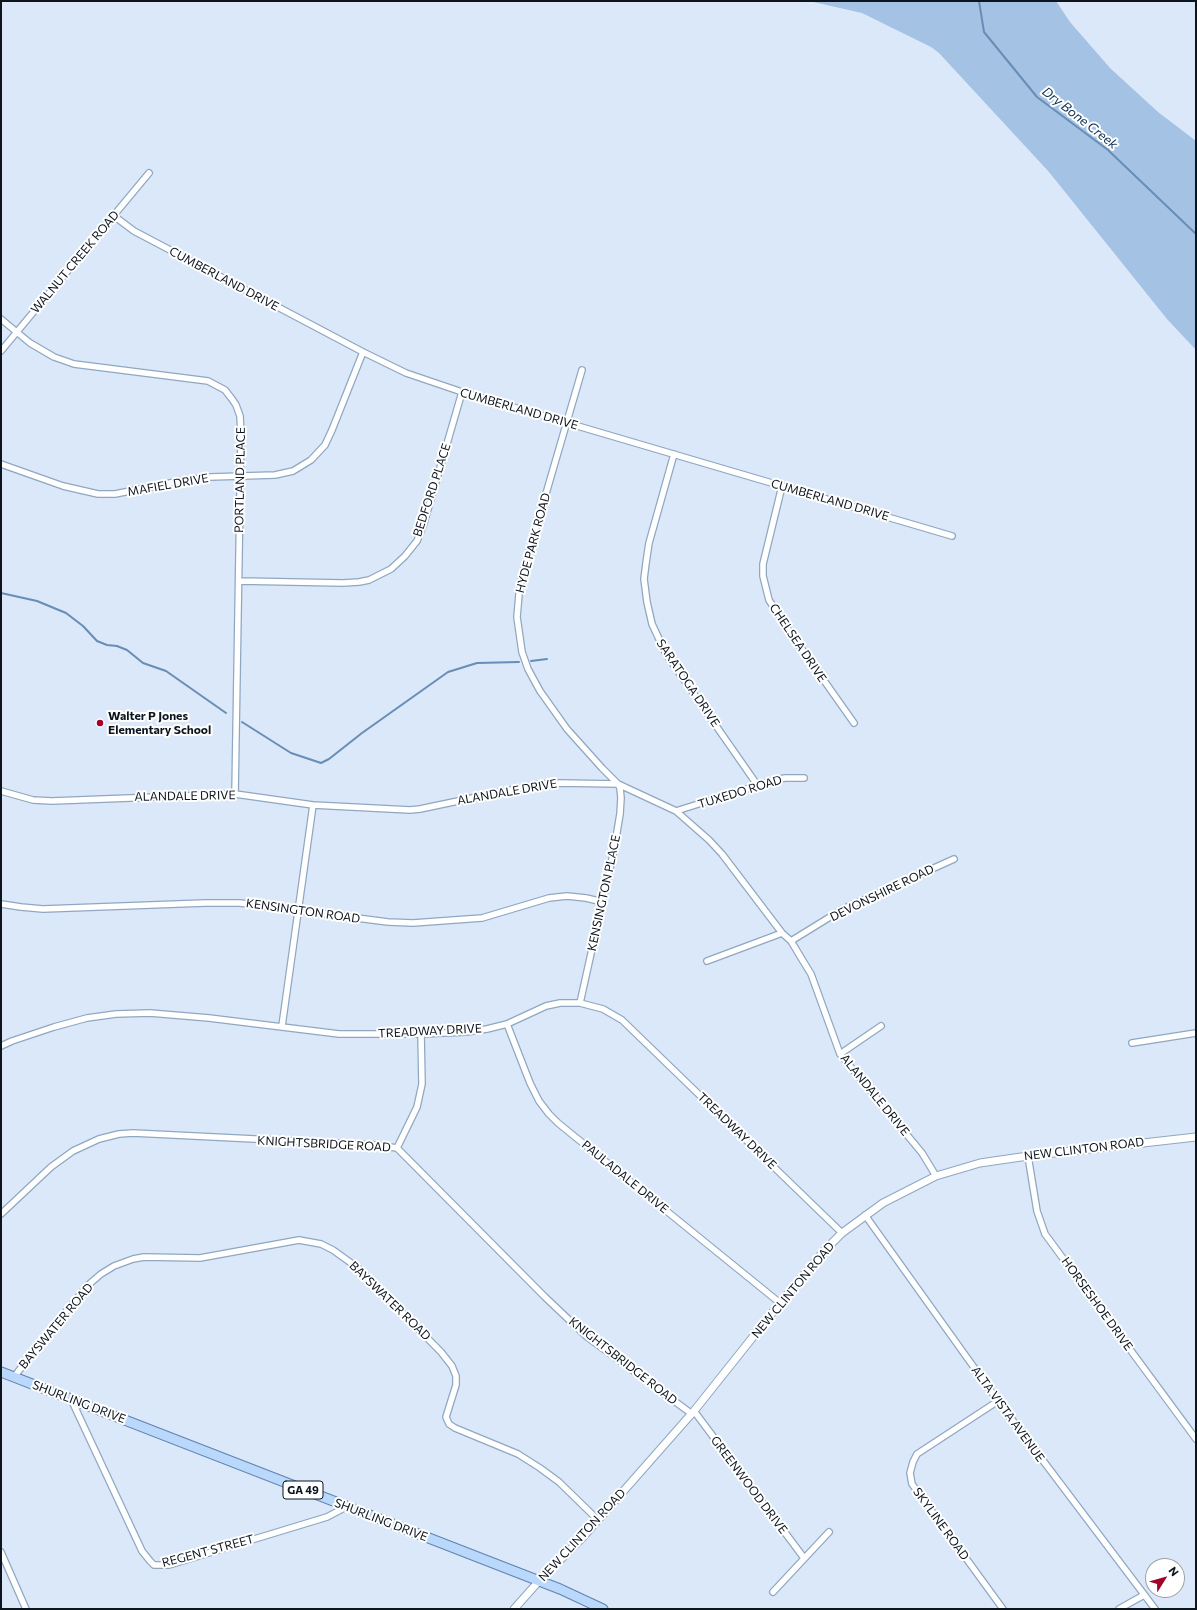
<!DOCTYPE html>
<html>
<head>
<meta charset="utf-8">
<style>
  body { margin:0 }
  #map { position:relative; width:1197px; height:1610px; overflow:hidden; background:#dae8f9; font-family:Commissioner,sans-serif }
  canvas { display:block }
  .frame { position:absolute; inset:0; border:2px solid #0c141e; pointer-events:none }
  .north { position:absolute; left:1145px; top:1558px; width:40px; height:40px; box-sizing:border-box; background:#fff; border:1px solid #9ea1a5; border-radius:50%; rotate:53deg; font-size:11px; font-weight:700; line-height:16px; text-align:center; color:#0c141e }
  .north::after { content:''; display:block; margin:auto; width:14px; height:18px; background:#a20227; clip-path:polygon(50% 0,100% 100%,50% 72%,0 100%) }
</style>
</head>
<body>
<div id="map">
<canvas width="1197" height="1610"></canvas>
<div class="frame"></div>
<div class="north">N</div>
</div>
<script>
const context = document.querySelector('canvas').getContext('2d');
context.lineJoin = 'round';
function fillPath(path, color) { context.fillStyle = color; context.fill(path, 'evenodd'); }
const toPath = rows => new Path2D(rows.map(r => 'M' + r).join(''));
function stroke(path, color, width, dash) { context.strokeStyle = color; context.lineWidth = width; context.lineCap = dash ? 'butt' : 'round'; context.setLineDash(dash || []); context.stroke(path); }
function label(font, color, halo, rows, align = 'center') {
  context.font = font + ' Commissioner,sans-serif'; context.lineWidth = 4; context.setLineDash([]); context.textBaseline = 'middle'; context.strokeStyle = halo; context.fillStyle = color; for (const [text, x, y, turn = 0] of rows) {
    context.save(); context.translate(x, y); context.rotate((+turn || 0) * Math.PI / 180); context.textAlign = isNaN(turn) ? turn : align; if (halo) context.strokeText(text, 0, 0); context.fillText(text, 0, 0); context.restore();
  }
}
fillPath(toPath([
  [809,1,1056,1,1070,22,1110,68,1158,112,1196,141,1196,350,1167,319,1049,172,939,53,931,47,862,13]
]), '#a4c2e3');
stroke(toPath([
  [979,1,984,32,1037,97,1108,150,1196,234],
  [1,593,37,601,66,613,83,626,97,641,107,645,117,646,127,650,143,663,166,671,226,713],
  [531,661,547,659],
  [242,722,291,753,321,763,329,759,362,733,448,672,477,663,519,662]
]), '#688db6', 2);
const minor = toPath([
  [114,216,134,231,363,352,406,373,462,392,952,536],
  [1,319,30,343,54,357,74,364,208,381,225,390,232,399,236,405,240,416,241,434,235,794],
  [1,351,149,173],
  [674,454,649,543,646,563,644,579,647,602,652,624,666,654,758,786],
  [1,464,63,486,98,494,115,494,185,480,210,477,275,475,293,471,311,460,325,445,332,430,363,352],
  [782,486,763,564,763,576,769,600,787,628,854,723],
  [239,581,343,583,359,582,369,580,391,569,405,556,417,541,424,523,462,392],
  [1,791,33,800,52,801,235,794,313,805,410,810,420,809,539,784,560,783,618,784,676,811,709,840,722,854,782,933,791,941,803,961,811,974,840,1054,922,1153,936,1176],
  [676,811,775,780,785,778,804,778],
  [1,904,21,907,43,909,205,903,240,903,388,922,413,923,482,918,549,898,567,896,586,898,603,902],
  [791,941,843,909,954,859],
  [707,961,782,933],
  [580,1003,614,850,620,814,621,798,620,788,618,784,602,768,567,729,540,691,528,669,522,652,517,617,519,594,522,576,582,370],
  [507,1024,530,1083,539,1101,549,1114,558,1123,780,1303],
  [282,1026,313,805],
  [1132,1043,1196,1033],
  [1,1046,12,1041,54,1027,87,1018,116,1014,150,1013,209,1018,339,1034,421,1034,466,1032,487,1029,507,1024,546,1006,560,1003,580,1003,603,1009,622,1020,842,1233],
  [840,1054,881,1026],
  [397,1148,417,1107,422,1084,421,1034],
  [1028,1156,1037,1211,1045,1234,1196,1439],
  [1,1214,51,1167,73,1151,99,1139,119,1134,133,1133,376,1145,397,1148,545,1297,586,1336,692,1414],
  [865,1215,998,1401,1155,1609],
  [14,1377,37,1347,87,1286,101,1274,114,1266,133,1259,144,1257,200,1258,299,1240,321,1244,333,1250,358,1268,441,1352,452,1366,456,1376,456,1385,446,1417,449,1424,455,1428,518,1454,540,1468,559,1482,598,1520],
  [71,1399,142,1551,150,1561,154,1565,169,1565,327,1517,346,1507],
  [998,1401,917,1454,913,1462,910,1473,912,1484,1003,1609],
  [694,1411,804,1558],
  [1,1552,26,1609],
  [773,1592,829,1532],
  [1119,1609,1144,1595]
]);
const tertiary = toPath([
  [514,1609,539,1581,583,1537,694,1411,780,1303,825,1250,842,1233,883,1203,936,1176,980,1163,1028,1156,1196,1137]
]);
const primary = toPath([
  [1,1372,560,1589,603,1609]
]);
stroke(minor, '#90a7c1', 8);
stroke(tertiary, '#90a7c1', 9);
stroke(primary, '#5f82ac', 11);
stroke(minor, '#fff', 5.5);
stroke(tertiary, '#fff', 7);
stroke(primary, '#b9d8fb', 9);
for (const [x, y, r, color] of [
  [100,723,4,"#a20227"]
]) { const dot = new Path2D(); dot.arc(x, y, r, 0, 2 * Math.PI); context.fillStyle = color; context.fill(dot); stroke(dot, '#fff', 1.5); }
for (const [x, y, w] of [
  [303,1490,40]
]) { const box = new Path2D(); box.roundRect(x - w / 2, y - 9, w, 18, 3); context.fillStyle = '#fff'; context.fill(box); stroke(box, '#0c141e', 1); }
label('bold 11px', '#0c141e', null, [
  ["GA 49",303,1490]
]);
label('12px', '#0c141e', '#fff', [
  ["WALNUT CREEK ROAD",75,262,-50],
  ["CUMBERLAND DRIVE",224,279,28],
  ["CUMBERLAND DRIVE",519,409,16],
  ["PORTLAND PLACE",240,480,-89],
  ["MAFIEL DRIVE",168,485,-10],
  ["BEDFORD PLACE",432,490,-72],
  ["CUMBERLAND DRIVE",830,500,16],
  ["HYDE PARK ROAD",533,543,-75],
  ["CHELSEA DRIVE",798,643,56],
  ["SARATOGA DRIVE",688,683,56],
  ["ALANDALE DRIVE",507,792,-10],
  ["TUXEDO ROAD",740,792,-17],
  ["ALANDALE DRIVE",185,796,-1],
  ["KENSINGTON PLACE",604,893,-78],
  ["DEVONSHIRE ROAD",882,893,-26],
  ["KENSINGTON ROAD",303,911,8],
  ["TREADWAY DRIVE",430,1031,-3],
  ["ALANDALE DRIVE",875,1095,51],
  ["TREADWAY DRIVE",737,1131,44],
  ["KNIGHTSBRIDGE ROAD",324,1144,3],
  ["NEW CLINTON ROAD",1084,1149,-7],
  ["PAULADALE DRIVE",625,1177,39],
  ["NEW CLINTON ROAD",793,1290,-50],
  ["BAYSWATER ROAD",390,1301,44],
  ["HORSESHOE DRIVE",1097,1304,54],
  ["BAYSWATER ROAD",56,1326,-50],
  ["KNIGHTSBRIDGE ROAD",623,1361,38],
  ["SHURLING DRIVE",79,1402,21],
  ["ALTA VISTA AVENUE",1008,1414,54],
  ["GREENWOOD DRIVE",749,1485,53],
  ["SHURLING DRIVE",381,1520,21],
  ["SKYLINE ROAD",941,1524,54],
  ["NEW CLINTON ROAD",582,1535,-47],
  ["REGENT STREET",208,1551,-15]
]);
label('bold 12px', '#0c141e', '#fff', [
  ["Walter P Jones",108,716],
  ["Elementary School",108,730]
], 'left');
label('italic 13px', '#0e3053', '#fff', [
  ["Dry Bone Creek",1080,118,38]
]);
</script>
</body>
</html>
